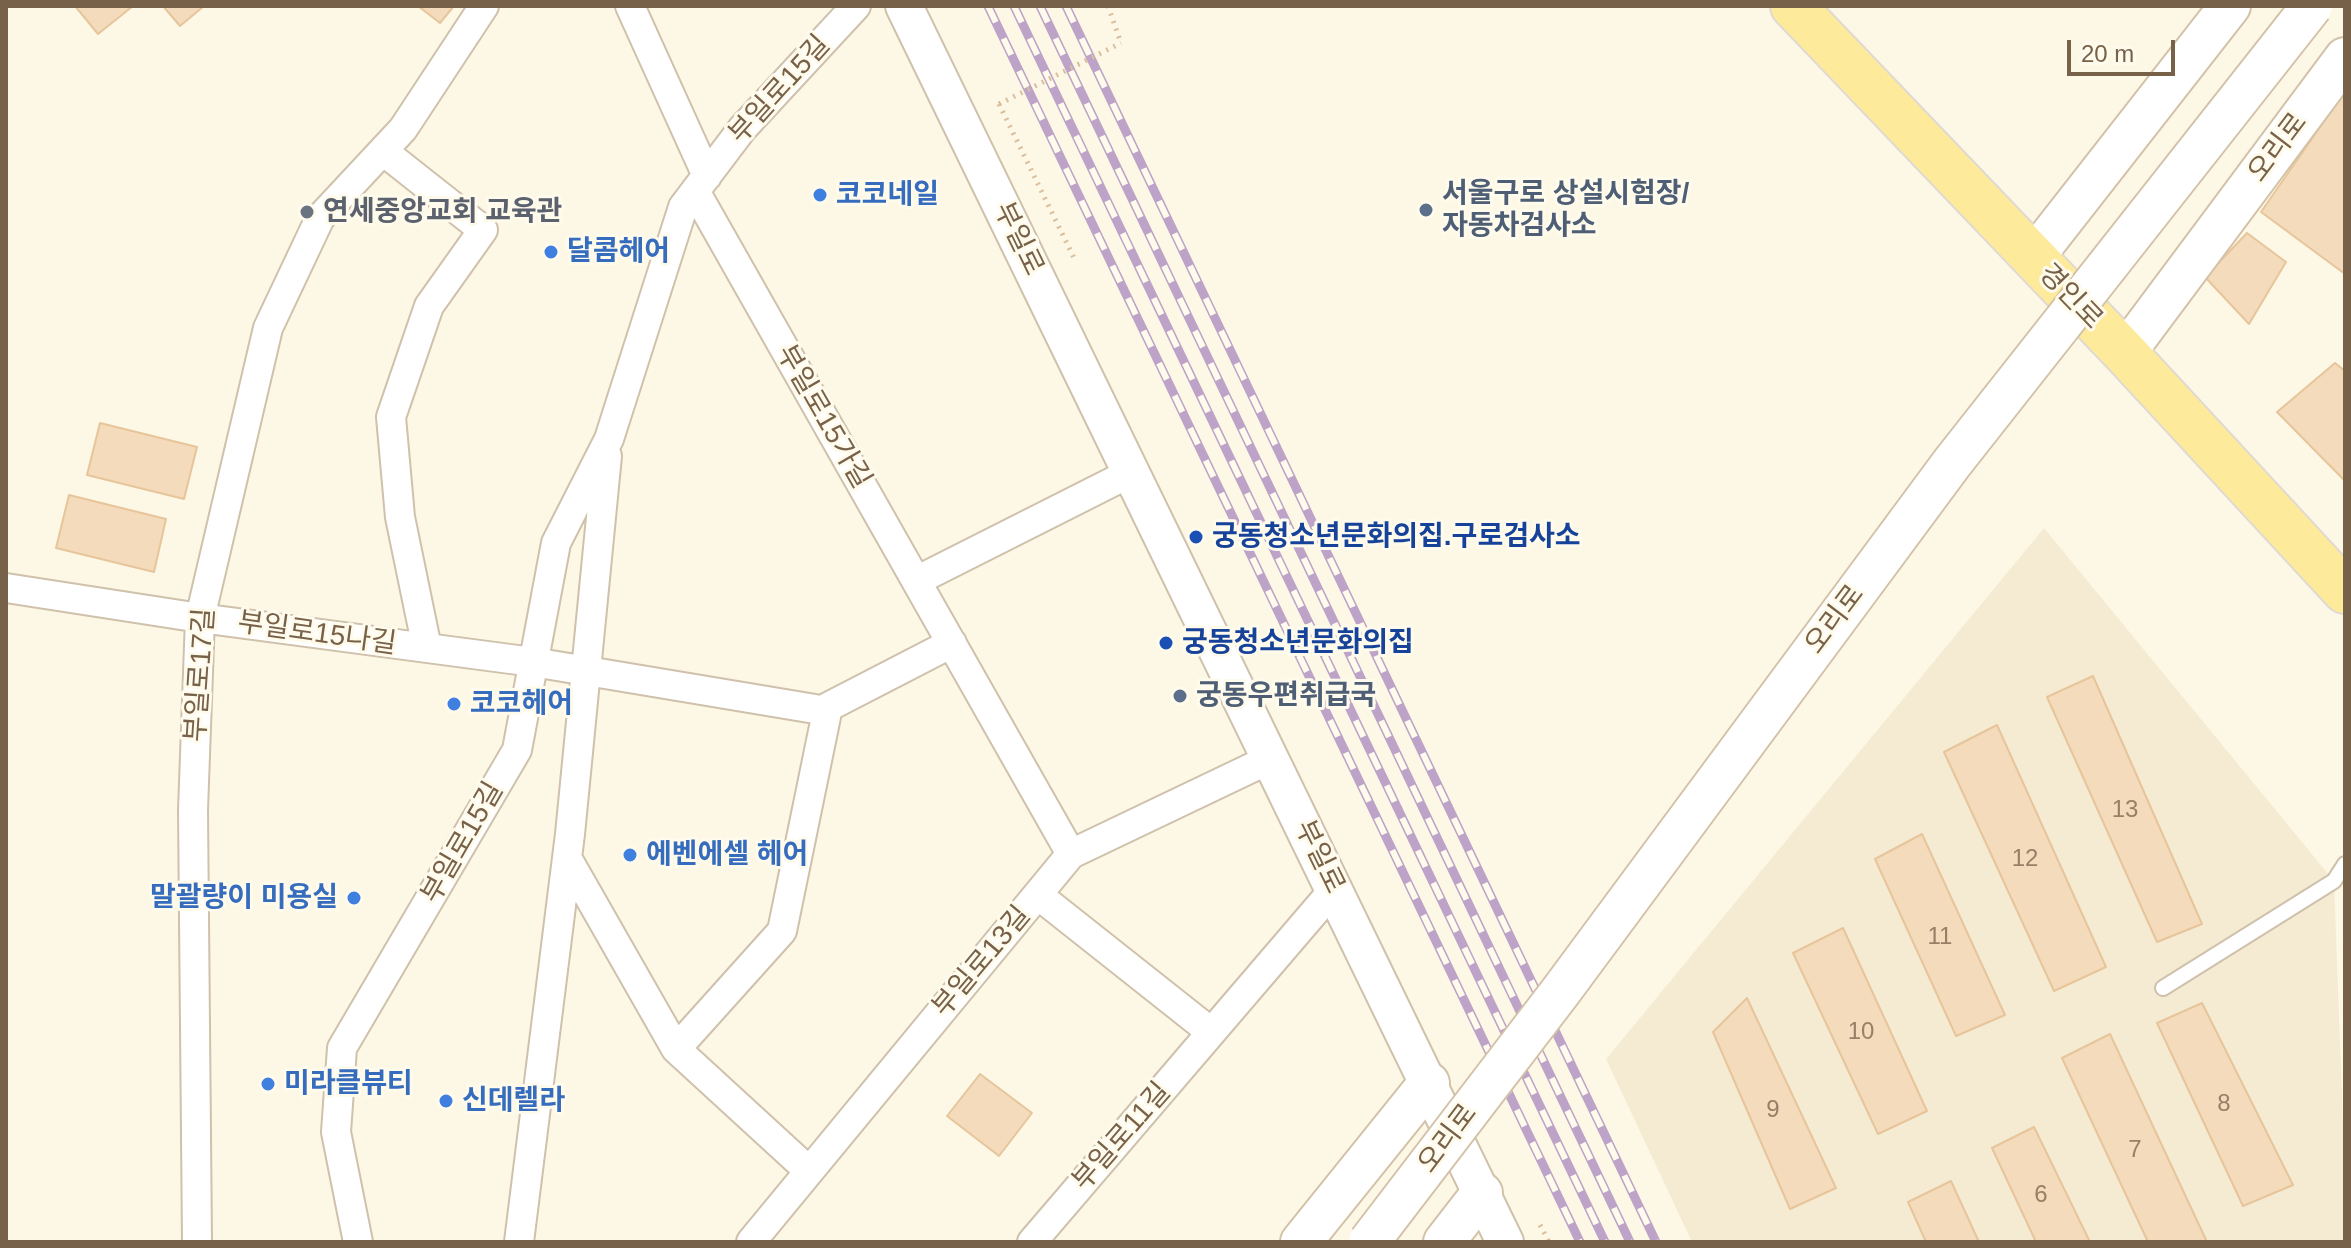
<!DOCTYPE html>
<html>
<head>
<meta charset="utf-8">
<style>
  body { margin:0 }
  #map { position:relative; width:2351px; height:1248px; overflow:hidden; background:#fdf8e5; font-family:Arial,sans-serif }
  canvas { display:block }
  .frame { position:absolute; inset:0; border:8px solid #786149; pointer-events:none }
  .scale { position:absolute; left:2067px; top:40px; width:108px; height:36px; box-sizing:border-box; border:4px solid #786149; border-top:0; padding-left:10px; font-size:24px; line-height:28px; white-space:nowrap; color:#786149; -webkit-text-stroke:6px #fffbec; paint-order:stroke }
</style>
</head>
<body>
<div id="map">
<canvas width="2351" height="1248"></canvas>
<div class="frame"></div>
<div class="scale">20 m</div>
</div>
<script>
const context = document.querySelector('canvas').getContext('2d');
context.lineJoin = 'round';
function fillPath(path, color) { context.fillStyle = color; context.fill(path, 'evenodd'); }
const toPath = rows => new Path2D(rows.map(r => 'M' + r).join(''));
function stroke(path, color, width, dash) { context.strokeStyle = color; context.lineWidth = width; context.lineCap = dash ? 'butt' : 'round'; context.setLineDash(dash || []); context.stroke(path); }
function label(font, color, halo, rows, align = 'center') {
  context.font = font + ' Arial,"Noto Sans KR",sans-serif'; context.lineWidth = 6; context.setLineDash([]); context.textBaseline = 'middle'; context.strokeStyle = halo; context.fillStyle = color; for (const [text, x, y, turn = 0] of rows) {
    context.save(); context.translate(x, y); context.rotate((+turn || 0) * Math.PI / 180); context.textAlign = isNaN(turn) ? turn : align; if (halo) context.strokeText(text, 0, 0); context.fillText(text, 0, 0); context.restore();
  }
}
fillPath(toPath([
  [2044,528,2334,881,2345,1178,2345,1242,1692,1242,1606,1059]
]), '#f5ebd3');
const building = toPath([
  [75,6,133,6,98,34,75,6],
  [163,6,204,6,180,26,163,6],
  [418,6,454,6,440,23,418,6],
  [2345,91,2345,274,2261,212,2345,91],
  [2247,233,2286,262,2249,324,2205,277,2247,233],
  [2335,363,2345,371,2345,481,2277,412,2335,363],
  [100,423,197,447,184,499,87,475,100,423],
  [69,495,166,519,154,572,56,548,69,495],
  [2093,676,2202,924,2157,942,2047,697,2093,676],
  [1997,725,2106,967,2054,991,1944,752,1997,725],
  [1922,834,2005,1015,1956,1036,1875,859,1922,834],
  [1843,928,1927,1111,1878,1134,1793,953,1843,928],
  [1747,998,1836,1188,1790,1209,1713,1032,1747,998],
  [2202,1003,2293,1185,2243,1206,2157,1023,2202,1003],
  [2110,1034,2207,1242,2148,1242,2062,1058,2110,1034],
  [980,1074,1032,1113,999,1156,947,1116,980,1074],
  [2034,1127,2090,1242,2036,1242,1992,1148,2034,1127],
  [1951,1181,1979,1242,1926,1242,1908,1202,1951,1181]
]);
fillPath(building, '#f4dbbc');
stroke(building, '#e7c59b', 2);
const service = toPath([
  [2163,988,2334,881,2345,864]
]);
const minor = toPath([
  [630,6,707,176],
  [383,151,483,230,429,306,391,417,400,517,427,648],
  [695,191,1071,854],
  [916,581,1132,472],
  [6,588,200,618,533,662,827,711],
  [567,858,676,1049,809,1171],
  [1038,895,1211,1032],
  [676,1049,782,931,828,707,952,643],
  [197,1242,193,810,200,618,268,328,320,218,403,129,484,6],
  [358,1242,336,1132,342,1048,517,750,556,543,609,439,683,207,742,129,856,6],
  [519,1242,570,834,607,456],
  [751,1242,1071,854,1272,758],
  [1032,1242,1335,888]
]);
const tertiary = toPath([
  [904,6,1505,1242]
]);
const secondary = toPath([
  [2033,258,2230,6],
  [2125,353,2345,58],
  [1301,1242,1429,1083],
  [1444,1242,1482,1193]
]);
const primary = toPath([
  [1793,6,2125,353,2345,591]
]);
stroke(service, '#cfc1ab', 18);
stroke(minor, '#cfc1ab', 32);
stroke(tertiary, '#cfc1ab', 40);
stroke(secondary, '#d3c2a8', 44);
stroke(primary, '#dfd9d3', 48);
stroke(toPath([
  [1108,6,1121,43],
  [999,104,1075,260],
  [1540,1225,1549,1242]
]), '#d9bf9e', 5, [2, 6]);
stroke(service, '#fff', 14);
stroke(minor, '#fff', 28);
stroke(tertiary, '#fff', 36);
stroke(secondary, '#fff', 40);
stroke(primary, '#feea9b', 44);
const rail = toPath([
  [988,6,1580,1242],
  [1014,6,1605,1242],
  [1040,6,1630,1242],
  [1066,6,1656,1242]
]);
stroke(rail, '#bda3c8', 9);
stroke(rail, '#fffbec', 6, [18]);
const secondaryBridge = toPath([
  [1369,1242,1561,991,1952,463,2312,6]
]);
stroke(secondaryBridge, '#d3c2a8', 44, []);
stroke(toPath([
  [999,104,1121,43]
]), '#d9bf9e', 5, [2, 6]);
stroke(secondaryBridge, '#fff', 40);
for (const [x, y, r, color] of [
  [820,195,8,"#3f7fe0"],
  [1426,210,8,"#5c6f8a"],
  [307,212,8,"#6b7280"],
  [551,252,8,"#3f7fe0"],
  [1196,537,8,"#1a4fb4"],
  [1166,643,8,"#1a4fb4"],
  [1180,696,8,"#5c6f8a"],
  [454,704,8,"#3f7fe0"],
  [630,855,8,"#3f7fe0"],
  [354,898,8,"#3f7fe0"],
  [268,1084,8,"#3f7fe0"],
  [446,1101,8,"#3f7fe0"]
]) { const dot = new Path2D(); dot.arc(x, y, r, 0, 2 * Math.PI); context.fillStyle = color; context.fill(dot); stroke(dot, '#fffbec', 3); }
label('24px', '#978066', null, [
  ["13",2125,810],
  ["12",2025,859],
  ["11",1940,937],
  ["10",1861,1032],
  ["8",2224,1104],
  ["9",1773,1110],
  ["7",2135,1150],
  ["6",2041,1195]
]);
label('28px', '#786149', '#fffbec', [
  ["부일로15길",780,90,-48],
  ["오리로",2278,148,-53],
  ["부일로",1018,239,64],
  ["경인로",2070,297,46],
  ["부일로15가길",823,417,60],
  ["오리로",1835,620,-53],
  ["부일로15나길",317,634,8],
  ["부일로17길",201,675,-86],
  ["부일로15길",463,843,-60],
  ["부일로",1319,857,64],
  ["부일로13길",982,962,-50],
  ["부일로11길",1122,1137,-49],
  ["오리로",1448,1139,-53]
]);
label('bold 28px', '#4e5e75', '#fffbec', [
  ["서울구로 상설시험장/",1442,194],
  ["자동차검사소",1442,226],
  ["궁동우편취급국",1196,696]
], 'left');
label('bold 28px', '#366cbe', '#fffbec', [
  ["코코네일",836,195],
  ["달콤헤어",567,252],
  ["코코헤어",470,704],
  ["에벤에셀 헤어",646,855],
  ["말괄량이 미용실",338,898,"right"],
  ["미라클뷰티",284,1084],
  ["신데렐라",462,1101]
], 'left');
label('bold 28px', '#5b616d', '#fffbec', [
  ["연세중앙교회 교육관",323,212]
], 'left');
label('bold 28px', '#164399', '#fffbec', [
  ["궁동청소년문화의집.구로검사소",1212,537],
  ["궁동청소년문화의집",1182,643]
], 'left');
</script>
</body>
</html>
